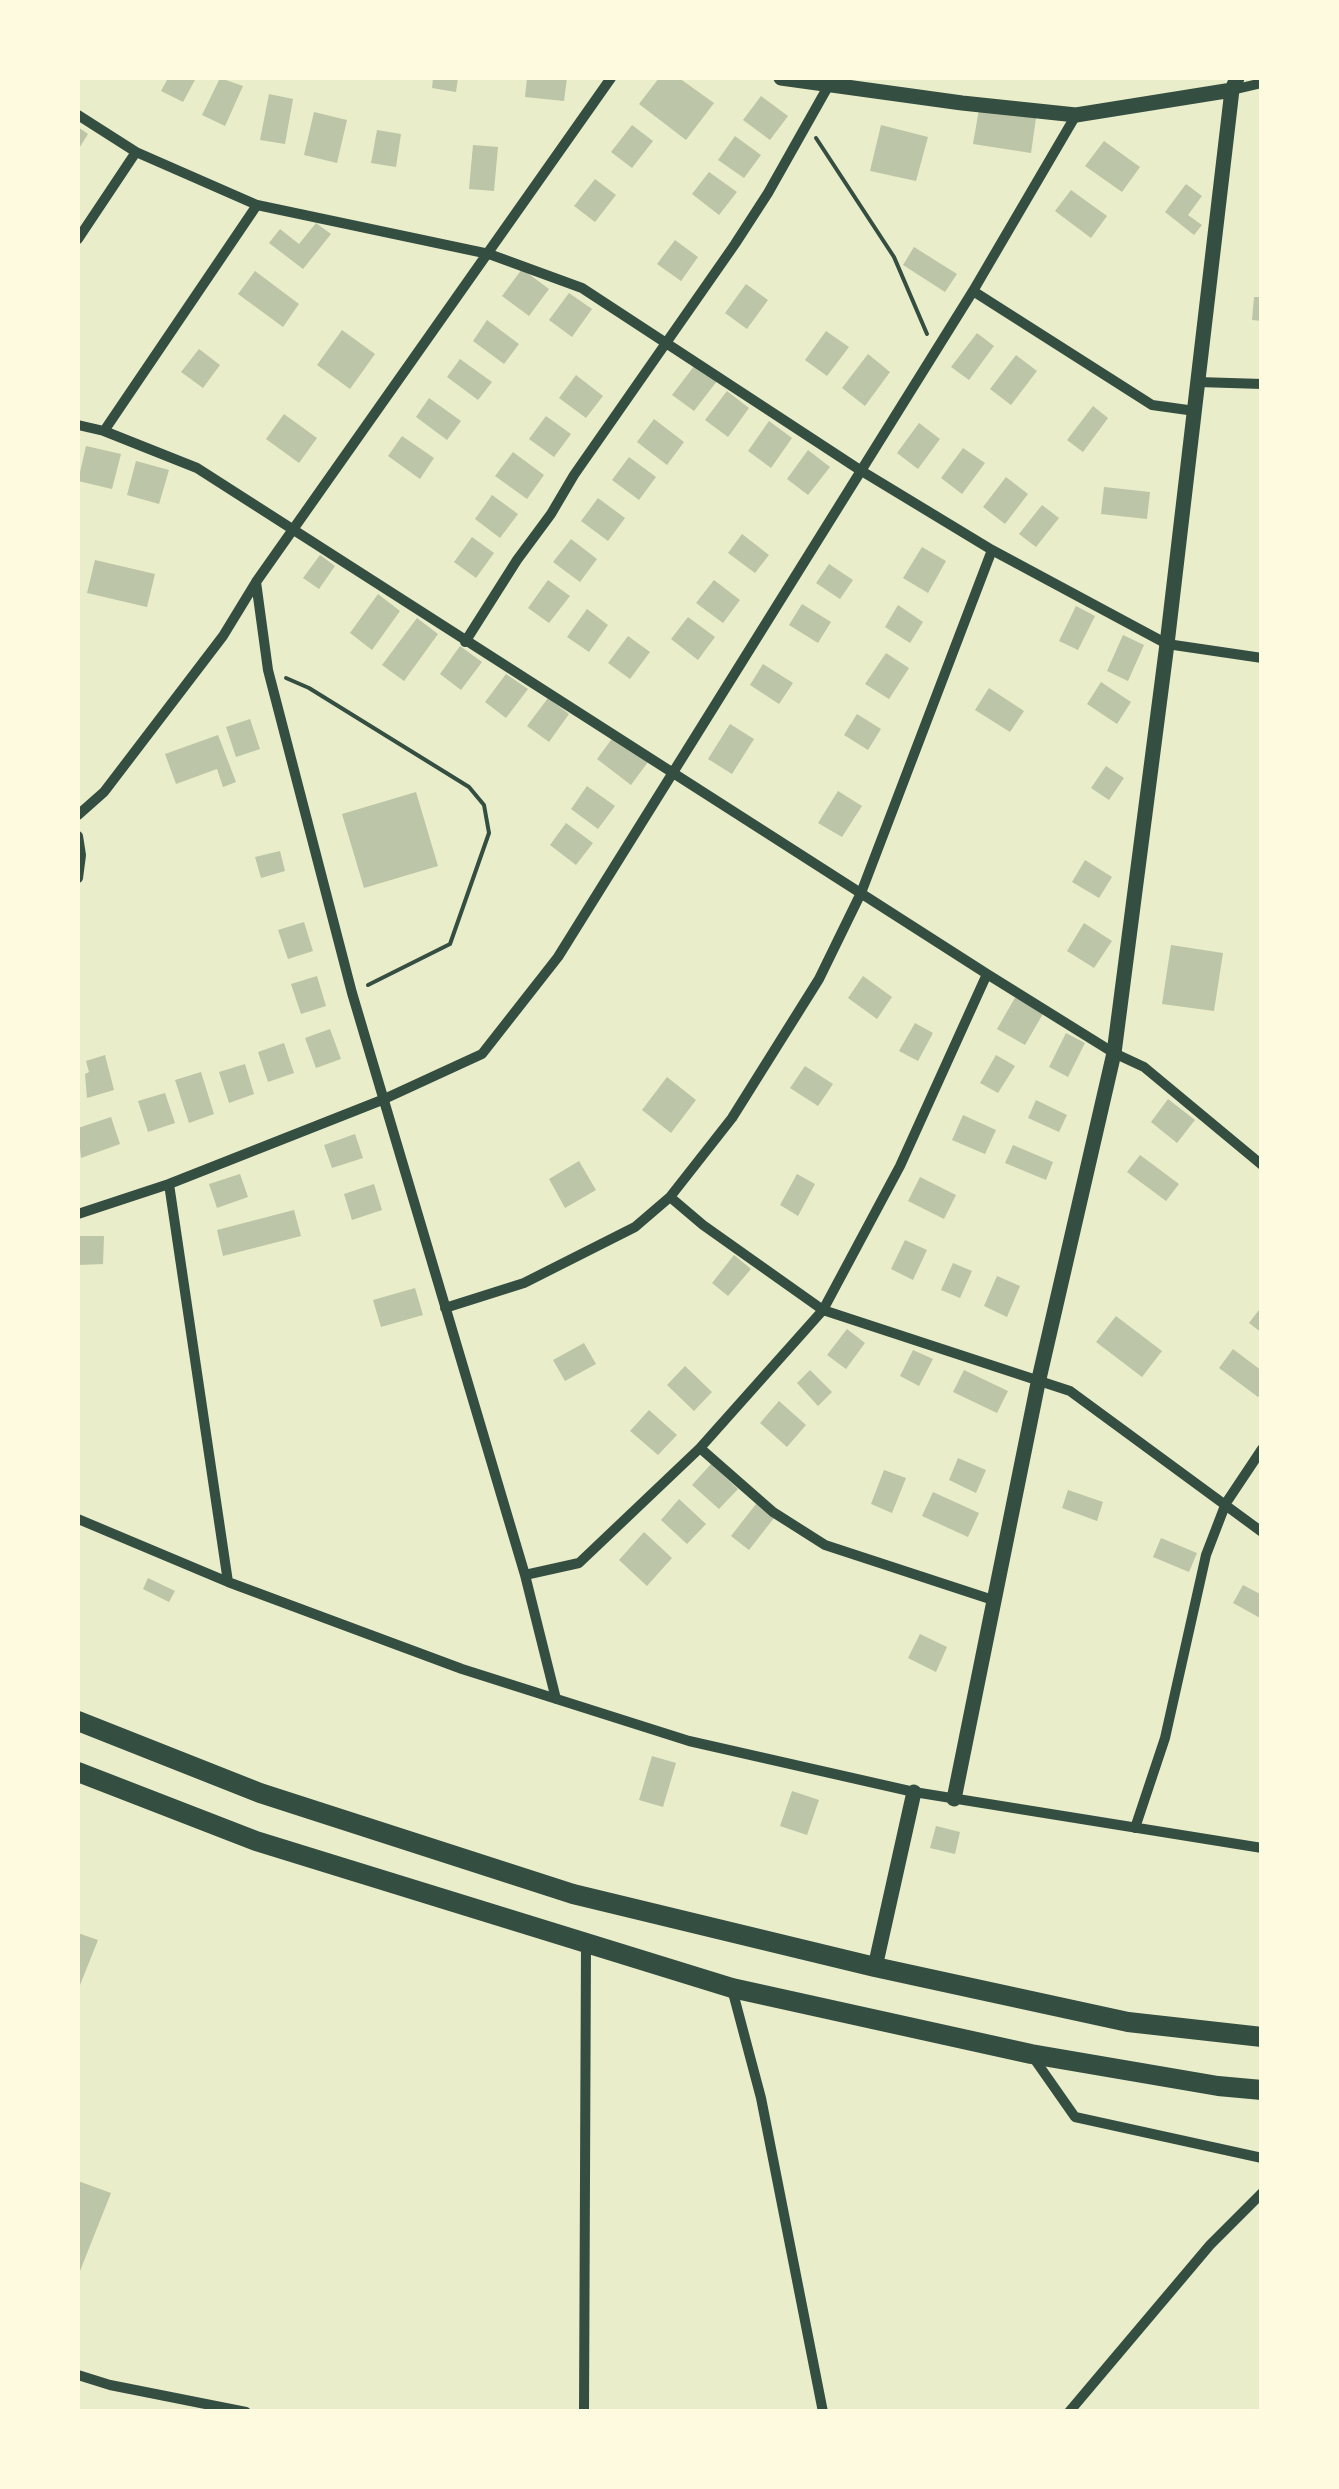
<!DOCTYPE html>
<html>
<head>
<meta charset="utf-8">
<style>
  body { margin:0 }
  #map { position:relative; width:1339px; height:2489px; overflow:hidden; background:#e9edc9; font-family:Barlow,sans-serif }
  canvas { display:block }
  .frame { position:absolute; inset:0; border:80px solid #fefae0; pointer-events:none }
</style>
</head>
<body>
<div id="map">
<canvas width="1339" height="2489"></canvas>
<div class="frame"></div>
</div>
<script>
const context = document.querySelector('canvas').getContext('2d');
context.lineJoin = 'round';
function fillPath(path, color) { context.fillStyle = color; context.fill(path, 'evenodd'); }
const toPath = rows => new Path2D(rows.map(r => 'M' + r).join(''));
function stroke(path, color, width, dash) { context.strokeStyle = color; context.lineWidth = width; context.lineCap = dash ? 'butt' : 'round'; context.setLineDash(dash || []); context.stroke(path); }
fillPath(toPath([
  [168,78,196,78,183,102,161,91],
  [220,78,243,86,225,126,202,115],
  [433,78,458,78,456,92,432,88],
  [527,78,567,78,564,101,525,97],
  [659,78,679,78,714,103,686,140,639,104],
  [269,94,293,99,285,144,260,140],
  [761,96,788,116,770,140,743,120],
  [979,109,1036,118,1031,153,973,144],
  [314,112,347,120,337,163,304,155],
  [632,125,653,141,632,168,611,152],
  [881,125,928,137,916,181,870,171],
  [78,127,88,134,78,150],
  [377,130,401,134,396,167,371,163],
  [735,136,761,155,744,178,718,160],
  [1104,141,1140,167,1122,192,1085,166],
  [473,145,498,147,494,191,469,189],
  [709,172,737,192,719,215,692,194],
  [595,179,616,195,595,222,574,206],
  [1186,184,1202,196,1188,215,1202,225,1194,235,1165,212],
  [1071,190,1107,216,1091,238,1055,211],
  [316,223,331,234,303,269,269,243,280,229,299,244],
  [675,240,698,257,681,281,657,264],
  [914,247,957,274,945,292,903,265],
  [522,269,549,289,529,316,502,296],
  [255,271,299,304,283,327,238,294],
  [746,284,768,300,747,329,725,313],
  [569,293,592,309,572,337,549,320],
  [1254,297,1262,297,1262,321,1252,320],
  [487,320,519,344,504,364,473,341],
  [342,330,375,354,350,389,317,365],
  [826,331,849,347,827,376,805,360],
  [977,333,994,346,969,380,951,367],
  [199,349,220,365,203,388,181,372],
  [868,354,890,372,865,406,842,388],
  [1016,355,1037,371,1011,405,990,389],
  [460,359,492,382,478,400,447,377],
  [695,365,717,381,694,411,672,395],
  [576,375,603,396,586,418,559,398],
  [727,391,749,408,728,437,705,420],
  [429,398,461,421,447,440,416,417],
  [1093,406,1108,418,1083,452,1067,440],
  [284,414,317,438,299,463,266,439],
  [546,416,571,434,554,457,529,439],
  [654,419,684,442,667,465,637,442],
  [769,421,792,438,771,468,748,451],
  [919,423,940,439,918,469,897,453],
  [402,436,434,458,420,479,388,456],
  [86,446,121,454,112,489,78,481],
  [963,448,985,463,962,494,941,478],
  [808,450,830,467,808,495,787,479],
  [513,452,544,475,527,499,495,476],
  [629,457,656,477,639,500,612,480],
  [136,461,169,470,159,504,127,495],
  [1006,477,1028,494,1005,524,983,507],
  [1104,487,1150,492,1147,519,1101,514],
  [492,495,518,514,500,538,475,519],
  [598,498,625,518,608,541,581,521],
  [1042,505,1059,518,1036,547,1019,534],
  [742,534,769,555,755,573,728,553],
  [472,537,494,553,476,578,454,562],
  [571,539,597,559,580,582,553,562],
  [922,547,946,561,928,593,903,578],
  [320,555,335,566,319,589,303,578],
  [95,560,155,574,147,607,87,593],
  [829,564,853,580,840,599,816,583],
  [548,580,570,596,549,623,528,608],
  [714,580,740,600,723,623,696,603],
  [378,594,400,611,372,650,350,633],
  [802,604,831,622,818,643,789,625],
  [898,605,923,622,910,643,885,627],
  [1076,606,1095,616,1078,650,1059,641],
  [587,609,608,625,589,652,567,637],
  [688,617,715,637,698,660,671,639],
  [417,618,438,634,404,681,382,665],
  [1123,635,1144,645,1128,681,1107,671],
  [628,636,650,652,630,679,608,663],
  [460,646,482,662,461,690,440,674],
  [886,653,909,668,889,699,865,684],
  [763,664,793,683,779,704,750,685],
  [506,674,528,689,506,718,485,702],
  [1101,682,1131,702,1117,724,1087,704],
  [989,688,1024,711,1010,732,975,710],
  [548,698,569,714,549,742,527,726],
  [857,714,881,729,868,750,844,735],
  [250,719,260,749,236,757,226,727],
  [730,724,754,739,732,774,708,759],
  [218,735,236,782,223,787,217,769,176,784,165,754],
  [614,736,648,762,631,785,597,759],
  [1106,766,1124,778,1109,800,1091,788],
  [587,786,615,806,598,829,571,809],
  [838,791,862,806,842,837,818,823],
  [416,792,438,866,364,888,342,814],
  [566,823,593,843,576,865,550,845],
  [280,851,285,871,261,878,255,857],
  [1085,860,1112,877,1099,898,1072,882],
  [304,922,313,951,288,959,278,930],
  [1084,923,1112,941,1094,968,1067,951],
  [1171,945,1223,953,1214,1011,1162,1004],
  [317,976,326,1006,301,1014,291,984],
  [863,976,892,997,877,1019,848,998],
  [1016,996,1044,1012,1025,1045,997,1029],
  [915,1023,933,1033,918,1061,899,1051],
  [330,1029,341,1059,316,1068,305,1038],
  [1066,1033,1085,1043,1068,1077,1049,1067],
  [284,1043,294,1073,268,1082,258,1052],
  [105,1055,114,1090,87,1098,85,1074,89,1072,86,1061],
  [996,1055,1015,1066,998,1093,980,1083],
  [245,1064,254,1094,229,1103,219,1072],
  [805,1066,833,1084,818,1106,790,1088],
  [201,1072,214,1114,189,1123,175,1080],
  [667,1077,696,1100,671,1133,642,1110],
  [165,1093,175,1123,148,1132,138,1101],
  [1168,1099,1195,1120,1177,1143,1151,1122],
  [1036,1100,1067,1115,1059,1132,1028,1118],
  [963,1115,996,1130,985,1154,952,1140],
  [111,1117,120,1144,81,1158,78,1128],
  [355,1134,363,1158,332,1168,324,1145],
  [1013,1145,1053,1162,1046,1180,1005,1163],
  [1140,1155,1179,1184,1166,1201,1127,1172],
  [579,1161,596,1190,565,1208,549,1179],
  [240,1174,248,1197,217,1208,209,1184],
  [797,1174,815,1184,798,1216,780,1205],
  [920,1177,956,1195,944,1219,908,1201],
  [374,1184,382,1210,352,1220,344,1194],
  [294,1210,301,1236,223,1256,217,1230],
  [78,1236,104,1236,103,1264,78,1265],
  [905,1240,927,1250,913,1280,891,1269],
  [734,1255,751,1269,728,1296,712,1283],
  [953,1263,972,1271,960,1298,941,1290],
  [997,1276,1020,1286,1007,1317,984,1306],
  [415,1288,423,1315,381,1327,373,1300],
  [1262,1306,1262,1333,1249,1323],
  [1116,1316,1162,1351,1142,1377,1096,1342],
  [847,1329,865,1343,846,1369,827,1355],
  [584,1343,596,1364,565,1381,553,1360],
  [1233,1349,1262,1371,1262,1392,1258,1397,1219,1368],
  [913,1350,933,1359,919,1386,900,1376],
  [685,1366,712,1392,694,1411,667,1385],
  [810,1370,832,1392,818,1406,797,1383],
  [964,1370,1008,1391,997,1413,953,1392],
  [779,1401,806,1425,787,1447,760,1423],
  [649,1410,677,1435,658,1455,630,1431],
  [958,1458,986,1470,976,1493,949,1480],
  [711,1464,738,1489,719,1509,692,1485],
  [884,1470,906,1478,892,1513,871,1504],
  [1068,1490,1103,1502,1097,1521,1062,1508],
  [933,1492,979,1513,968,1537,922,1516],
  [679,1499,706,1524,687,1544,661,1520],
  [756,1504,774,1518,749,1550,731,1536],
  [644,1532,672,1558,647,1586,619,1560],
  [1161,1538,1197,1553,1189,1572,1153,1557],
  [148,1578,175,1591,169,1602,143,1589],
  [1243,1585,1262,1595,1262,1619,1233,1603],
  [920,1634,947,1647,936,1672,908,1658],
  [652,1756,676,1763,663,1807,639,1800],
  [792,1791,819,1800,807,1835,780,1826],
  [936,1826,960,1832,955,1854,930,1848],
  [78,1933,98,1940,78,1990],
  [78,2181,111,2193,78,2276]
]), '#bcc5a7');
stroke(toPath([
  [816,138,894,257,927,334],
  [286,678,309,688,469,787,484,805,489,833,450,944,368,985]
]), '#344e41', 4);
stroke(toPath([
  [1232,90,1262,83],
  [78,115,136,152,257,205,489,254,582,288,860,470,992,550,1167,644,1262,658],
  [78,239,136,152],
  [973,291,1152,405,1195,411],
  [1198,382,1262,384],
  [78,425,104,431,197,468,987,974,1114,1053,1144,1067,1262,1165],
  [104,431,257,205],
  [256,582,268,670,352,993,525,1575,556,1699],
  [465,642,517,560,551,514,574,475,735,244,768,193,830,83],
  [78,815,104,792,223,636,256,582,611,78],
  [78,836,81,855,78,878],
  [169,1184,228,1582],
  [670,1197,703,1225,823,1310,1070,1391,1262,1532],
  [78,1214,169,1184,382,1100,482,1054,558,957,973,291,1076,115],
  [445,1308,524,1283,635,1227,670,1197,732,1118,819,979,861,893,992,550],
  [700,1448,773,1512,825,1545,996,1601],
  [78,1519,228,1582,462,1669,689,1741,914,1792,1262,1848],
  [525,1575,579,1563,700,1448,823,1310,900,1166,987,974],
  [1135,1828,1165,1738,1206,1555,1226,1503,1262,1449],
  [732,1989,761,2098,823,2412],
  [1033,2057,1075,2117,1262,2158],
  [78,2375,110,2385,246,2412],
  [584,2412,586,1943],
  [1069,2412,1210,2245,1262,2193]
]), '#344e41', 10);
stroke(toPath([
  [781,78,962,103,1076,115,1232,90],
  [954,1799,1038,1383,1114,1053,1167,644,1232,90,1237,78],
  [875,1967,914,1792]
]), '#344e41', 15);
stroke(toPath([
  [78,1721,260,1793,573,1894,875,1967,1128,2022,1262,2037],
  [78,1772,256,1841,732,1988,1031,2054,1218,2086,1262,2090]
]), '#344e41', 20);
</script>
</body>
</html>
